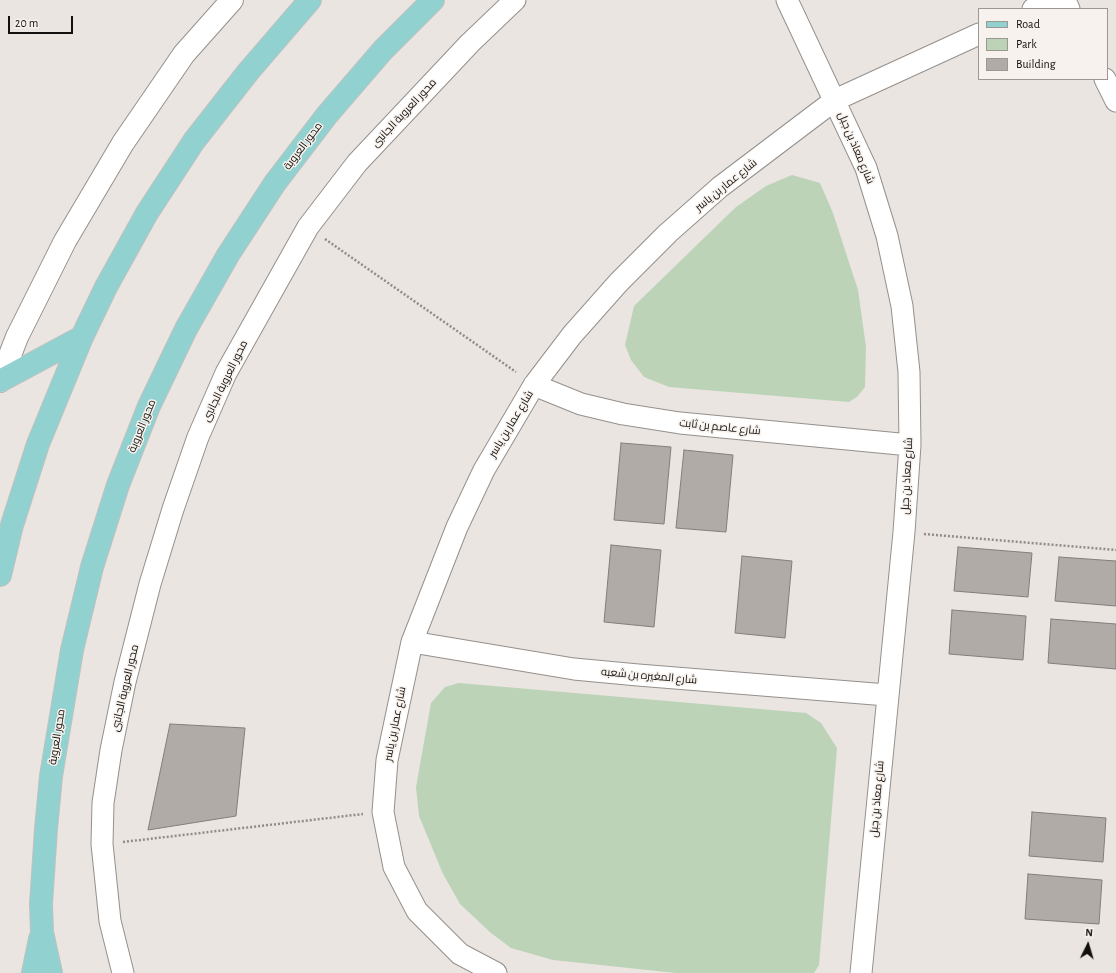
<!DOCTYPE html>
<html>
<head>
<meta charset="utf-8">
<style>
  body { margin:0 }
  #map { position:relative; width:1116px; height:973px; overflow:hidden; background:#eae5e0; font-family:"Alegreya Sans",sans-serif }
  canvas { display:block }
  .legend { position:absolute; left:978px; top:8px; width:130px; height:72px; box-sizing:border-box; background:#f7f2ed; border:1px solid #9b9894; margin:0; padding:5px 7px; list-style:none; font-size:12px; color:#12100f }
  .legend li { display:flex; align-items:center; gap:8px; height:20px }
  .legend b { width:20px; border:1px solid #9b9894 }
  .north { position:absolute; left:1068px; top:925px; width:40px; height:40px; -webkit-text-stroke:3px #f7f2ed; paint-order:stroke; rotate:5deg; font-size:11px; font-weight:700; line-height:16px; text-align:center; color:#12100f }
  .north::after { content:''; display:block; margin:auto; width:14px; height:18px; background:#12100f; clip-path:polygon(50% 0,100% 100%,50% 72%,0 100%) }
  .scale { position:absolute; left:8px; top:16px; width:65px; height:18px; box-sizing:border-box; border:2px solid #12100f; border-top:0; padding-left:5px; font-size:12px; line-height:14px; white-space:nowrap; color:#12100f; -webkit-text-stroke:3px #f7f2ed; paint-order:stroke }
</style>
</head>
<body>
<div id="map">
<canvas width="1116" height="973"></canvas>
<ul class="legend">
<li><b style="height:5px;background:#91d1d0"></b>Road</li>
<li><b style="height:11px;background:#bcd3b8"></b>Park</li>
<li><b style="height:11px;background:#b0aba7"></b>Building</li>
</ul>
<div class="north">N</div>
<div class="scale">20 m</div>
</div>
<script>
const context = document.querySelector('canvas').getContext('2d');
context.lineJoin = 'round';
function fillPath(path, color) { context.fillStyle = color; context.fill(path, 'evenodd'); }
const toPath = rows => new Path2D(rows.map(r => 'M' + r).join(''));
function stroke(path, color, width, dash) { context.strokeStyle = color; context.lineWidth = width; context.lineCap = dash ? 'butt' : 'round'; context.setLineDash(dash || []); context.stroke(path); }
function label(font, color, halo, rows, align = 'center') {
  context.font = font + ' "Alegreya Sans",Cairo,sans-serif'; context.lineWidth = 3; context.setLineDash([]); context.textBaseline = 'middle'; context.strokeStyle = halo; context.fillStyle = color; for (const [text, x, y, turn = 0] of rows) {
    context.save(); context.translate(x, y); context.rotate((+turn || 0) * Math.PI / 180); context.textAlign = isNaN(turn) ? turn : align; if (halo) context.strokeText(text, 0, 0); context.fillText(text, 0, 0); context.restore();
  }
}
fillPath(toPath([
  [792,175,820,183,833,213,858,290,866,347,865,387,857,397,849,402,669,387,644,377,631,360,625,345,634,306,736,207,766,186],
  [459,683,806,713,821,723,837,748,819,965,814,973,676,973,553,960,511,948,491,933,460,904,443,874,419,816,416,787,431,703,445,687]
]), '#bcd3b8');
const building = toPath([
  [621,443,671,447,664,524,614,520,621,443],
  [684,450,733,455,726,532,676,528,684,450],
  [611,545,661,550,654,627,604,622,611,545],
  [958,547,1032,553,1028,597,954,591,958,547],
  [742,556,792,561,785,638,735,633,742,556],
  [1059,557,1116,561,1116,606,1055,601,1059,557],
  [952,610,1026,616,1023,660,949,654,952,610],
  [1051,619,1116,624,1116,669,1048,663,1051,619],
  [170,724,245,728,236,816,148,830,170,724],
  [1032,812,1106,818,1103,862,1029,856,1032,812],
  [1028,874,1102,880,1099,924,1025,919,1028,874]
]);
fillPath(building, '#b0aba7');
stroke(building, '#837e7a', 1);
const street = toPath([
  [787,0,866,168,887,236,902,306,909,372,910,445,904,532,861,973],
  [1065,0,1069,9],
  [1033,9,1053,0],
  [1105,79,1116,101],
  [534,385,581,404,623,414,680,423,910,445],
  [412,642,574,669,638,675,887,695],
  [123,973,110,921,102,844,103,803,111,750,125,682,150,584,173,509,198,437,226,373,308,227,357,163,470,43,515,0],
  [496,973,460,954,417,911,394,867,383,812,387,760,412,642,457,527,484,470,534,385,572,335,619,282,668,233,720,187,835,100,979,34]
]);
const secondary = toPath([
  [0,381,17,337,65,241,123,143,184,54,232,0]
]);
const primary = toPath([
  [0,381,82,337],
  [0,575,12,525,38,444,82,337,106,287,147,213,194,141,248,72,310,0],
  [33,973,40,939],
  [51,973,42,932,41,904,46,829,51,776,72,650,92,567,118,485,149,406,186,329,228,255,275,183,327,115,383,50,433,0]
]);
stroke(street, '#95908c', 23);
stroke(secondary, '#95908c', 24);
stroke(primary, '#c1c1c1', 24);
stroke(toPath([
  [325,239,516,372],
  [924,534,1116,550],
  [123,842,363,814]
]), '#908c88', 2.5, [2, 2]);
stroke(street, '#fff', 21);
stroke(secondary, '#fff', 22);
stroke(primary, '#91d1d0', 22);
label('11px', '#12100f', '#f7f2ed', [
  ["محور العروبة الجانبى",404,113,-47],
  ["محور العروبة",303,146,-53],
  ["شارع معاذ بن جبل",856,148,67],
  ["شارع عمار بن ياسر",726,185,-39],
  ["محور العروبة الجانبى",225,381,-64],
  ["شارع عمار بن ياسر",511,424,-59],
  ["محور العروبة",142,426,-68],
  ["شارع عاصم بن ثابت",720,427,6],
  ["شارع معاذ بن جبل",907,476,-87],
  ["شارع المغيره بن شعبه",649,676,5],
  ["محور العروبة الجانبى",125,688,-77],
  ["شارع عمار بن ياسر",395,724,-79],
  ["محور العروبة",57,737,-81],
  ["شارع معاذ بن جبل",877,799,-85]
]);
</script>
</body>
</html>
